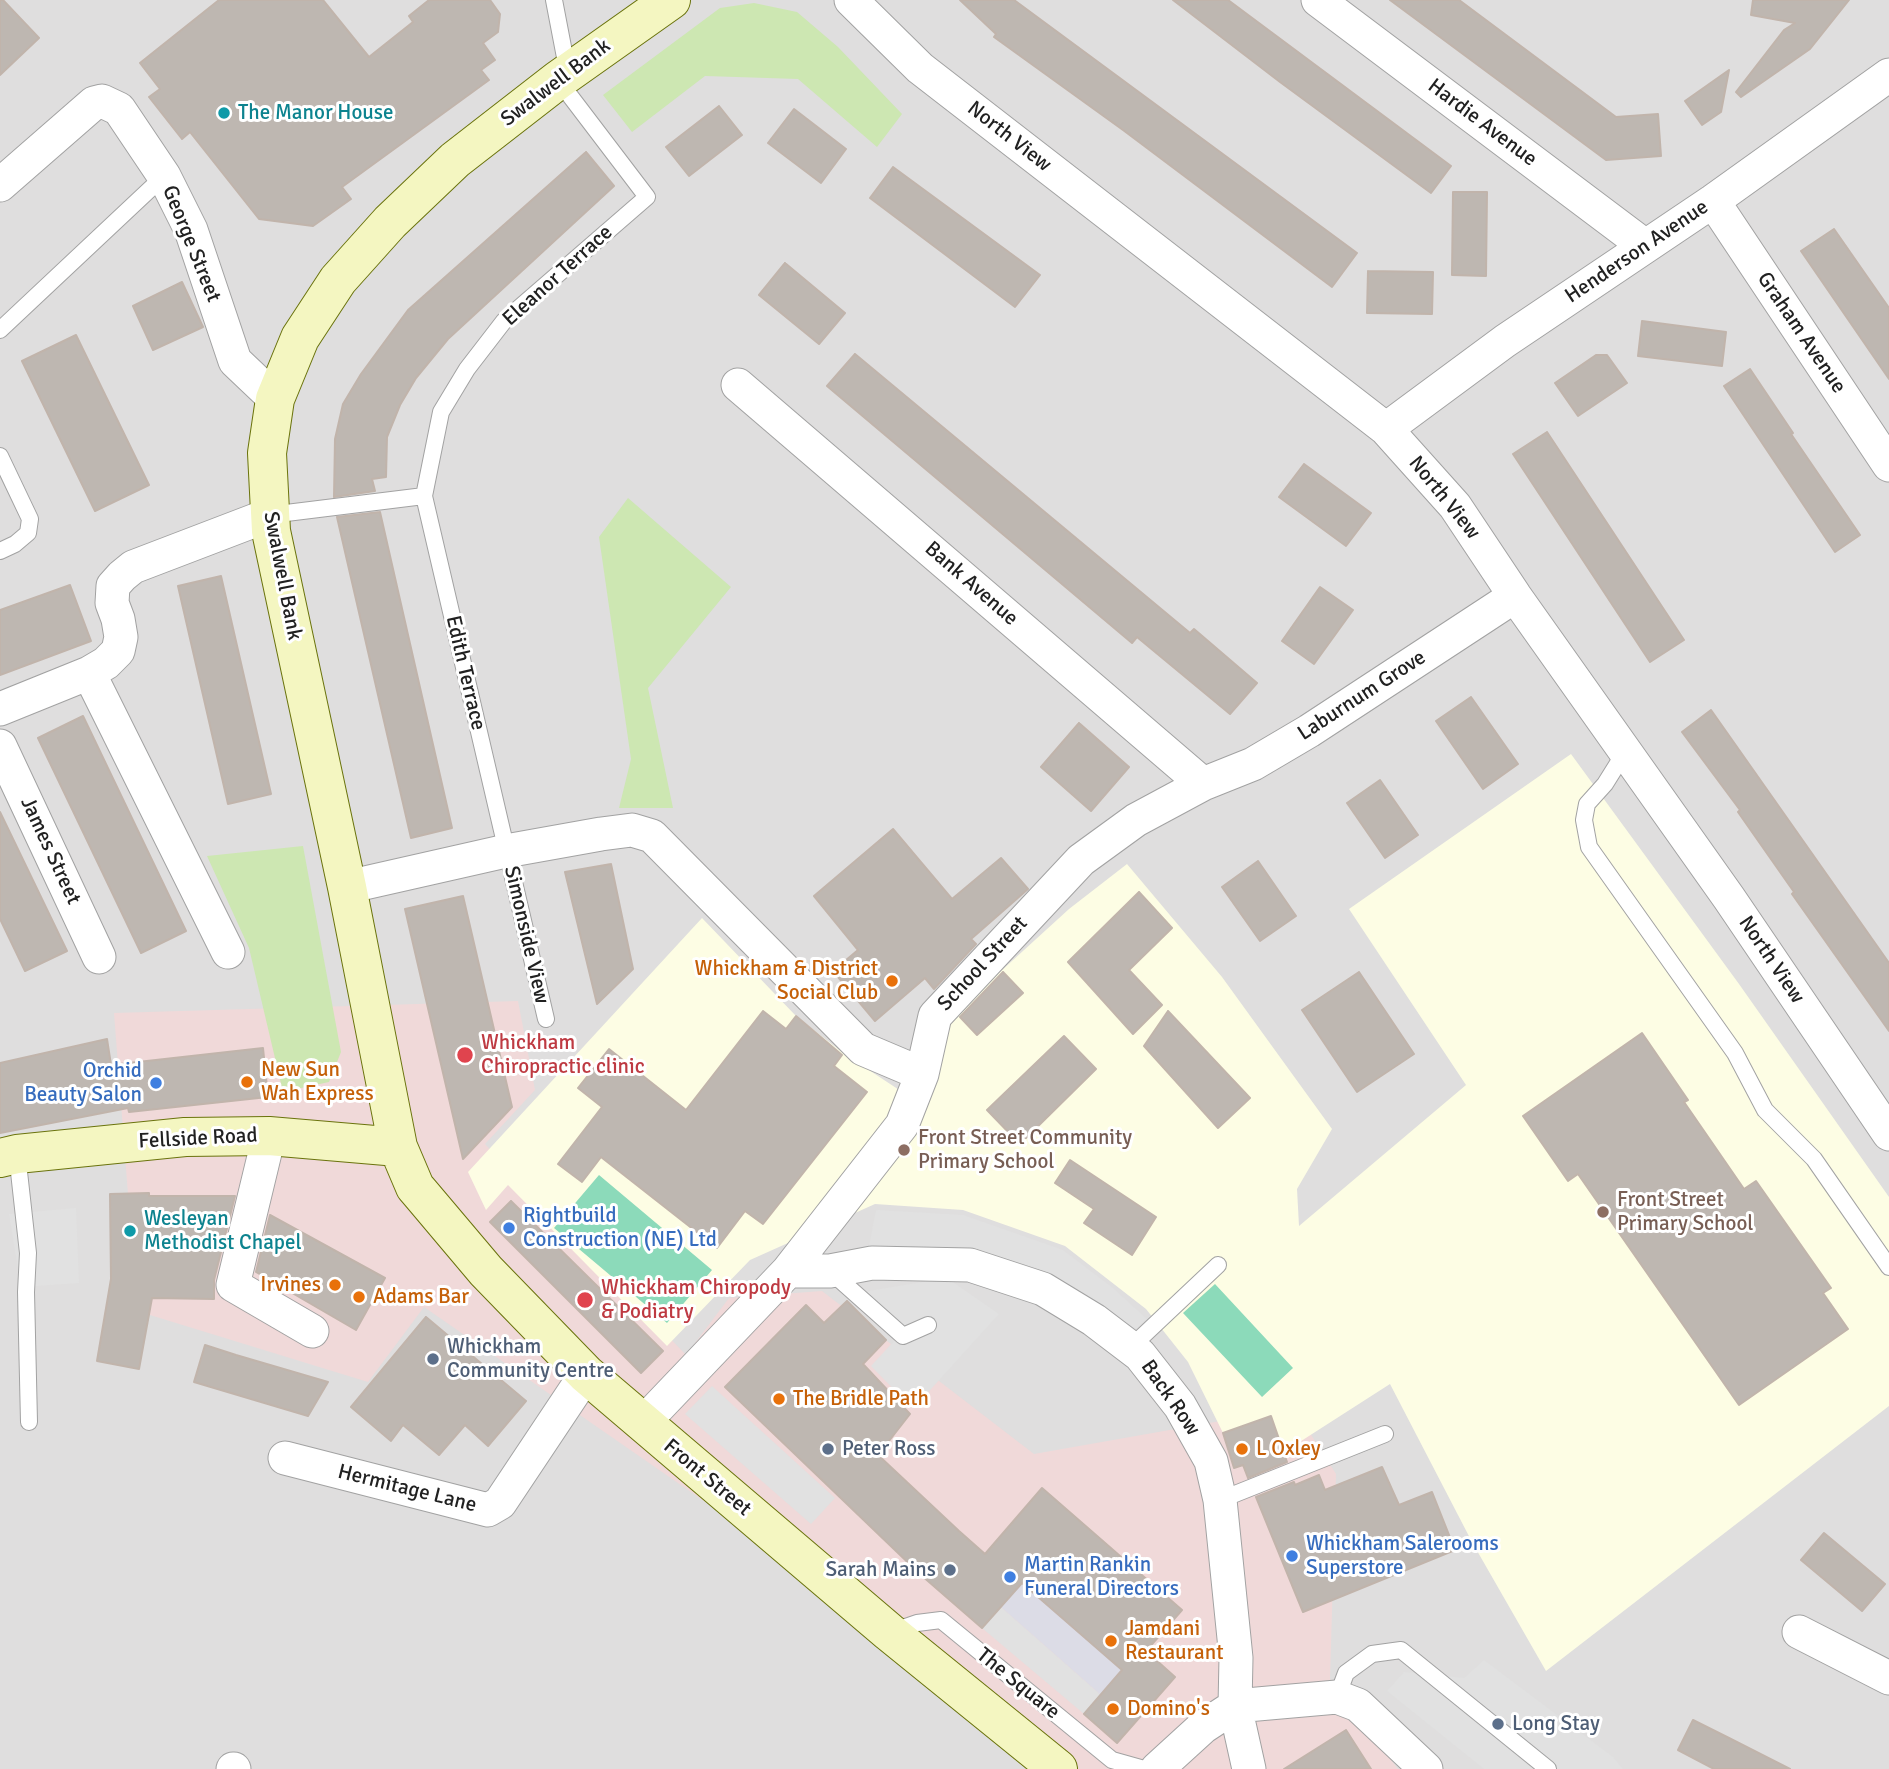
<!DOCTYPE html>
<html>
<head>
<meta charset="utf-8">
<style>
  body { margin:0 }
  canvas { display:block; background:#f0eee8 }
</style>
</head>
<body>
<canvas width="1889" height="1769"></canvas>
<script>
const context = document.querySelector('canvas').getContext('2d');
context.lineJoin = 'round';
function fillPath(path, color) { context.fillStyle = color; context.fill(path, 'evenodd'); }
const toPath = rows => new Path2D(rows.map(r => 'M' + r).join(''));
function stroke(path, color, width, dash) { context.strokeStyle = color; context.lineWidth = width; context.lineCap = dash ? 'butt' : 'round'; context.setLineDash(dash || []); context.stroke(path); }
function label(font, color, halo, rows, align = 'center') {
  context.font = font + ' Signika,sans-serif'; context.lineWidth = 6; context.setLineDash([]); context.textBaseline = 'middle'; context.strokeStyle = halo; context.fillStyle = color; for (const [text, x, y, turn = 0] of rows) {
    context.save(); context.translate(x, y); context.rotate((+turn || 0) * Math.PI / 180); context.textAlign = isNaN(turn) ? turn : align; if (halo) context.strokeText(text, 0, 0); context.fillText(text, 0, 0); context.restore();
  }
}
fillPath(toPath([
  [0,0,1889,0,1889,1769,0,1769]
]), '#dfdede');
fillPath(toPath([
  [518,1001,535,1090,485,1144,686,1355,729,1298,822,1291,1034,1454,1294,1408,1336,1474,1330,1679,1398,1769,1056,1769,727,1517,424,1307,368,1382,137,1311,114,1013]
]), '#f0d9d9');
fillPath(toPath([
  [1571,754,1739,984,1889,1197,1889,1406,1546,1671,1472,1542,1390,1384,1284,1452,1271,1416,1223,1433,1188,1362,1146,1309,1065,1246,963,1210,875,1204,750,1260,667,1346,508,1185,486,1210,468,1172,702,918,796,1016,843,1053,916,1101,941,1036,956,1012,1069,909,1127,864,1222,977,1332,1129,1297,1189,1299,1226,1466,1085,1349,909]
]), '#fdfde4');
fillPath(toPath([
  [754,3,797,12,838,47,902,114,877,147,798,79,705,76,632,132,603,95,720,8],
  [628,498,731,587,648,688,673,808,619,808,631,759,599,537],
  [303,846,341,1052,329,1082,283,1092,249,948,207,856]
]), '#cde7b2');
fillPath(toPath([
  [599,1175,712,1270,667,1323,554,1228],
  [1215,1284,1293,1368,1262,1397,1183,1313]
]), '#8cdaba');
fillPath(toPath([
  [76,1208,79,1283,21,1287,9,1214],
  [876,1210,963,1215,1063,1250,1113,1288,1147,1319,1128,1336,1052,1282,868,1251],
  [947,1278,999,1314,913,1409,871,1366,895,1340,857,1303,869,1291],
  [712,1386,835,1498,811,1524,685,1414],
  [1001,1607,1101,1695,1084,1714,982,1628],
  [1484,1660,1613,1757,1623,1769,1484,1769,1387,1691,1404,1672,1464,1678]
]), '#e1e1e1');
fillPath(toPath([
  [1022,1583,1122,1670,1101,1695,1001,1607]
]), '#dcdce6');
const building = toPath([
  [0,0,3,0,39,38,0,75,0,0],
  [219,0,323,0,369,57,413,22,409,16,429,0,490,0,500,14,498,32,483,43,495,60,481,70,489,80,342,187,351,199,313,226,259,219,190,132,182,139,149,97,160,89,140,63,219,0],
  [960,0,1014,0,1357,253,1332,287,1123,130,994,37,996,34,960,0],
  [1173,0,1228,0,1451,166,1431,193,1280,82,1173,0],
  [1390,0,1459,0,1616,117,1658,114,1661,156,1606,160,1390,0],
  [1753,0,1849,0,1810,49,1741,97,1736,92,1784,30,1795,23,1751,15,1753,0],
  [1729,70,1721,112,1702,125,1685,101,1729,70],
  [719,106,742,135,689,176,666,147,719,106],
  [794,109,846,149,821,183,768,143,794,109],
  [586,152,614,186,448,339,416,378,400,405,387,437,386,477,372,479,375,491,334,497,335,439,343,404,361,374,408,310,586,152],
  [893,167,1040,275,1015,307,870,198,893,167],
  [1453,192,1487,192,1486,276,1452,275,1453,192],
  [1834,229,1889,308,1889,379,1801,251,1834,229],
  [785,263,845,313,819,344,759,295,785,263],
  [1368,271,1433,272,1432,314,1367,313,1368,271],
  [182,282,203,327,153,350,133,306,182,282],
  [1642,321,1726,332,1722,366,1638,356,1642,321],
  [76,335,149,485,95,511,22,361,76,335],
  [855,354,1190,633,1194,629,1257,683,1230,714,1137,637,1132,643,827,386,855,354],
  [1596,355,1607,355,1627,383,1578,416,1555,383,1596,355],
  [1750,369,1793,433,1791,434,1860,535,1835,552,1724,386,1750,369],
  [1547,432,1684,640,1650,662,1513,454,1547,432],
  [1304,464,1371,513,1346,546,1279,497,1304,464],
  [380,512,452,828,411,838,337,517,380,512],
  [221,576,271,794,228,804,178,586,221,576],
  [70,585,91,641,0,675,0,610,70,585],
  [1320,587,1353,610,1314,664,1282,641,1320,587],
  [1471,697,1518,764,1483,789,1436,721,1471,697],
  [1711,710,1889,963,1889,1031,1792,894,1794,892,1738,812,1740,810,1682,732,1711,710],
  [83,716,186,931,141,953,38,738,83,716],
  [1079,723,1129,767,1091,811,1041,767,1079,723],
  [1380,780,1418,835,1385,858,1347,803,1380,780],
  [0,812,67,951,25,971,0,919,0,812],
  [893,829,952,899,1001,858,1028,889,971,939,976,944,934,989,925,978,875,1021,833,971,858,950,814,896,893,829],
  [1258,861,1296,916,1260,941,1222,887,1258,861],
  [611,864,633,969,597,1004,565,872,611,864],
  [1139,892,1172,928,1129,970,1162,1005,1133,1034,1068,962,1139,892],
  [463,896,512,1107,463,1159,405,909,463,896],
  [1003,972,1023,993,977,1035,960,1017,1003,972],
  [1359,972,1414,1054,1357,1092,1302,1010,1359,972],
  [763,1011,786,1029,796,1016,842,1055,834,1066,867,1092,763,1224,745,1211,717,1248,601,1157,582,1182,558,1164,602,1107,578,1088,609,1049,686,1110,763,1011],
  [1168,1011,1250,1098,1218,1128,1144,1046,1168,1011],
  [1642,1033,1688,1100,1684,1102,1744,1189,1756,1181,1831,1288,1823,1293,1848,1329,1739,1405,1578,1174,1568,1181,1523,1116,1642,1033],
  [1064,1036,1096,1069,1026,1138,1014,1138,987,1110,1064,1036],
  [107,1039,111,1065,263,1048,268,1097,129,1112,128,1108,0,1133,0,1063,107,1039],
  [1070,1160,1156,1217,1132,1255,1084,1223,1094,1209,1055,1183,1070,1160],
  [149,1193,149,1196,235,1196,214,1280,214,1299,152,1298,139,1369,97,1361,111,1279,110,1194,149,1193],
  [511,1201,663,1351,641,1373,490,1222,511,1201],
  [270,1215,385,1278,356,1330,256,1272,270,1215],
  [847,1301,886,1340,863,1364,910,1414,878,1455,959,1531,985,1554,1042,1488,1182,1610,1146,1651,1175,1677,1117,1743,1084,1714,1122,1670,1022,1583,982,1628,921,1575,725,1387,806,1305,824,1323,847,1301],
  [426,1317,526,1401,488,1446,465,1425,439,1455,403,1425,391,1441,351,1407,426,1317],
  [205,1345,236,1355,328,1382,308,1416,194,1382,205,1345],
  [1271,1416,1287,1462,1248,1478,1243,1465,1234,1468,1223,1433,1271,1416],
  [1382,1467,1399,1505,1432,1492,1455,1550,1303,1612,1256,1497,1294,1482,1295,1485,1319,1475,1325,1490,1382,1467],
  [1824,1533,1885,1584,1862,1611,1801,1560,1824,1533],
  [1693,1720,1729,1738,1790,1769,1714,1769,1678,1750,1693,1720],
  [1346,1730,1371,1769,1284,1769,1346,1730]
]);
fillPath(building, '#beb7b1');
stroke(building, '#c1b4ab', 2);
const lane = toPath([
  [554,0,568,73],
  [0,330,164,176],
  [0,456,30,519,28,533,15,544,0,551],
  [270,515,424,496],
  [1625,752,1605,784,1587,804,1584,820,1589,847,1735,1053,1765,1110,1814,1159,1889,1267],
  [546,1019,424,496,441,412,467,369,504,321,647,197,558,80],
  [17,1154,28,1253,26,1292,29,1422],
  [830,1271,903,1336,928,1325],
  [1130,1348,1218,1265],
  [1220,1500,1385,1434],
  [891,1632,917,1623,941,1620,1112,1760,1144,1769],
  [1337,1697,1346,1673,1372,1654,1401,1650,1548,1769]
]);
const street = toPath([
  [851,0,920,68,1386,429,1455,506,1515,596,1729,898,1889,1134],
  [1318,0,1645,246],
  [0,185,94,103,102,101,119,109,164,176,191,230,235,361,275,399],
  [1713,201,1889,465],
  [738,385,1203,784],
  [1386,429,1505,341,1713,201,1889,75],
  [89,673,228,952],
  [0,709,89,673,106,663,118,651,121,637,118,619,112,603,113,586,122,576,133,567,269,515],
  [0,746,99,957],
  [347,887,506,851,601,834,632,830,652,836,863,1049,922,1074],
  [269,1136,233,1285,312,1331],
  [788,1271,830,1271,872,1263,970,1265,1043,1289,1094,1320,1140,1355,1180,1406,1211,1461,1220,1500,1236,1658,1235,1706,1249,1769],
  [642,1424,788,1271,902,1125,922,1074,935,1016,1081,860,1136,820,1203,784,1253,764,1309,731,1515,596],
  [285,1458,488,1510,500,1503,586,1374],
  [1799,1632,1889,1678],
  [233,1769,234,1769],
  [1157,1769,1203,1727,1235,1706,1337,1697,1358,1705,1426,1769]
]);
const secondary = toPath([
  [671,0,558,80,455,160,390,222,338,280,300,338,275,399,267,453,271,531,347,887,398,1147,415,1187,421,1194,486,1271,586,1374,889,1632,1058,1769],
  [0,1158,17,1154,185,1137,269,1136,398,1147]
]);
stroke(lane, '#a2a2a2', 18);
stroke(street, '#a2a2a2', 35);
stroke(secondary, '#6a730c', 40);
stroke(lane, '#fff', 16);
stroke(street, '#fff', 33);
stroke(secondary, '#f4f6c1', 38);
for (const [x, y, r, color] of [
  [224,113,7,"#0f9aa8"],
  [892,981,7,"#e8710a"],
  [465,1055,9,"#e0444e"],
  [247,1082,7,"#e8710a"],
  [156,1083,7,"#3f7fe0"],
  [904,1150,7,"#8d6e63"],
  [1603,1212,7,"#8d6e63"],
  [509,1228,7,"#3f7fe0"],
  [130,1231,7,"#0f9aa8"],
  [335,1285,7,"#e8710a"],
  [359,1297,7,"#e8710a"],
  [585,1300,9,"#e0444e"],
  [433,1359,7,"#5c6f8a"],
  [779,1399,7,"#e8710a"],
  [828,1449,7,"#5c6f8a"],
  [1242,1449,7,"#e8710a"],
  [1292,1556,7,"#3f7fe0"],
  [950,1570,7,"#5c6f8a"],
  [1010,1577,7,"#3f7fe0"],
  [1111,1641,7,"#e8710a"],
  [1113,1709,7,"#e8710a"],
  [1498,1724,7,"#5c6f8a"]
]) { const dot = new Path2D(); dot.arc(x, y, r, 0, 2 * Math.PI); context.fillStyle = color; context.fill(dot); stroke(dot, '#fff', 2.5); }
label('21px', '#212121', '#fff', [
  ["Swalwell Bank",556,83,-37],
  ["Hardie Avenue",1482,123,37],
  ["North View",1009,137,38],
  ["George Street",191,244,68],
  ["Henderson Avenue",1637,252,-34],
  ["Eleanor Terrace",558,276,-42],
  ["Graham Avenue",1801,333,56],
  ["North View",1444,498,51],
  ["Swalwell Bank",282,576,79],
  ["Bank Avenue",971,584,41],
  ["Edith Terrace",465,673,77],
  ["Laburnum Grove",1362,696,-33],
  ["James Street",50,851,65],
  ["Simonside View",526,935,77],
  ["North View",1771,960,56],
  ["School Street",983,964,-47],
  ["Fellside Road",198,1139,-3],
  ["Back Row",1170,1398,55],
  ["Front Street",707,1478,40],
  ["Hermitage Lane",407,1489,14],
  ["The Square",1018,1684,39]
]);
label('21px', '#0d838f', '#fff', [
  ["The Manor House",238,113],
  ["Wesleyan",144,1219],
  ["Methodist Chapel",144,1243]
], 'left');
label('21px', '#c56008', '#fff', [
  ["Whickham & District",878,969,"right"],
  ["Social Club",878,993,"right"],
  ["New Sun",261,1070],
  ["Wah Express",261,1094],
  ["Irvines",321,1285,"right"],
  ["Adams Bar",373,1297],
  ["The Bridle Path",793,1399],
  ["L Oxley",1256,1449],
  ["Jamdani",1125,1629],
  ["Restaurant",1125,1653],
  ["Domino's",1127,1709]
], 'left');
label('21px', '#be3a42', '#fff', [
  ["Whickham",481,1043],
  ["Chiropractic clinic",481,1067],
  ["Whickham Chiropody",601,1288],
  ["& Podiatry",601,1312]
], 'left');
label('21px', '#366cbe', '#fff', [
  ["Orchid",142,1071,"right"],
  ["Beauty Salon",142,1095,"right"],
  ["Rightbuild",523,1216],
  ["Construction (NE) Ltd",523,1240],
  ["Whickham Salerooms",1306,1544],
  ["Superstore",1306,1568],
  ["Martin Rankin",1024,1565],
  ["Funeral Directors",1024,1589]
], 'left');
label('21px', '#785e54', '#fff', [
  ["Front Street Community",918,1138],
  ["Primary School",918,1162],
  ["Front Street",1617,1200],
  ["Primary School",1617,1224]
], 'left');
label('21px', '#4e5e75', '#fff', [
  ["Whickham",447,1347],
  ["Community Centre",447,1371],
  ["Peter Ross",842,1449],
  ["Sarah Mains",936,1570,"right"],
  ["Long Stay",1512,1724]
], 'left');
</script>
</body>
</html>
